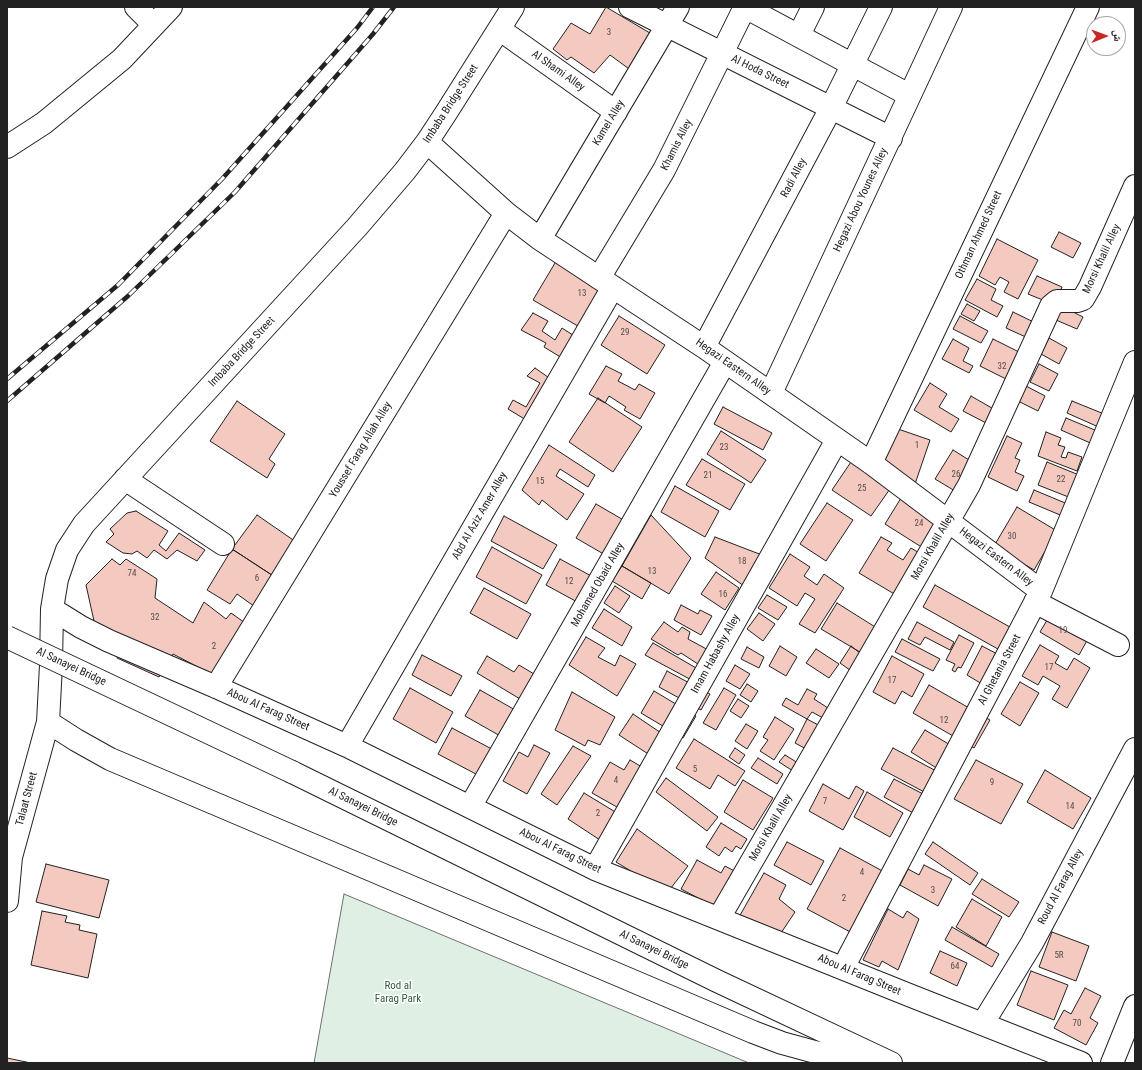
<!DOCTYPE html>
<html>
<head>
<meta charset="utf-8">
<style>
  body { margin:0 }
  #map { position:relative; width:1142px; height:1070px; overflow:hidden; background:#fff; font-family:"Roboto Condensed","Noto Naskh Arabic",sans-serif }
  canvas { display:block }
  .frame { position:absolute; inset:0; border:8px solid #222; pointer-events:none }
  .north { position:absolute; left:1086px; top:16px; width:40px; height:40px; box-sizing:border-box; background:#fff; border:1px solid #a7a7a7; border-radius:50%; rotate:89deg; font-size:11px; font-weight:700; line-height:16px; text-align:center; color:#222 }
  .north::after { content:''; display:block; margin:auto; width:14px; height:18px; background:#c62828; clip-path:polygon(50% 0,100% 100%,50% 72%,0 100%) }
</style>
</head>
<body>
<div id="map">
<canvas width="1142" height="1070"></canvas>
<div class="frame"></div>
<div class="north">ش</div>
</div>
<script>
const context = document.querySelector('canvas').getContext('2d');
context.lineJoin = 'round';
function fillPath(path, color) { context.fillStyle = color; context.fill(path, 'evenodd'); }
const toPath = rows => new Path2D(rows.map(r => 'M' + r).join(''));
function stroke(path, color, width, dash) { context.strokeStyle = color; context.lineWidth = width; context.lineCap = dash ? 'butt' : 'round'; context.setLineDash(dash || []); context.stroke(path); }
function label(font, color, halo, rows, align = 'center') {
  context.font = font + ' "Roboto Condensed",sans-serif'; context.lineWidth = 3; context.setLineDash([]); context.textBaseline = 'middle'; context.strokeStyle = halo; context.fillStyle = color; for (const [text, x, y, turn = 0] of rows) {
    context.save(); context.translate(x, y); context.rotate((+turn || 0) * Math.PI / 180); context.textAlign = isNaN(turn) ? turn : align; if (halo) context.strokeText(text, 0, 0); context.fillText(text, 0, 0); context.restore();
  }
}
const green = toPath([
  [344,894,749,1063,314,1063,344,894]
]);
fillPath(green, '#e0efe3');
stroke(green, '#6f6f6f', 1);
const building = toPath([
  [606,7,660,39,636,74,610,55,594,73,571,57,567,60,553,49,571,23,590,34,606,7],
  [1059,232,1081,243,1073,258,1051,247,1059,232],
  [997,239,1038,260,1018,299,1004,292,1009,282,1000,277,995,285,979,276,997,239],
  [558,258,606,288,583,329,533,300,558,258],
  [1037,276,1062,287,1055,305,1028,294,1037,276],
  [977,279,996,289,991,300,1003,306,997,317,965,300,977,279],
  [967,304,980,311,974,321,961,314,967,304],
  [1063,307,1083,317,1077,329,1056,320,1063,307],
  [1013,312,1048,329,1041,344,1006,328,1013,312],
  [533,313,548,321,542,331,555,340,562,328,579,339,567,361,544,347,546,343,521,330,533,313],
  [619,316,665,345,647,374,601,345,619,316],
  [960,316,988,331,981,343,953,329,960,316],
  [1049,338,1067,348,1059,364,1041,354,1049,338],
  [953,339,969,348,963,361,973,366,969,373,942,359,953,339],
  [993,339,1025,355,1012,382,980,366,993,339],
  [1039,364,1058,374,1049,391,1030,382,1039,364],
  [606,366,622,374,618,381,635,390,639,384,655,393,640,419,624,410,626,407,609,396,605,403,589,394,606,366],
  [535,368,555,382,531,423,508,409,513,400,526,407,540,383,527,376,535,368],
  [930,383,947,394,939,407,959,419,951,432,914,410,930,383],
  [1026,386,1045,396,1038,411,1018,401,1026,386],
  [971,396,997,411,990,425,963,411,971,396],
  [598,398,642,427,613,472,569,442,598,398],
  [237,401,285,434,269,459,275,464,267,478,210,441,237,401],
  [1072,401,1109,416,1103,429,1067,413,1072,401],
  [723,407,772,433,763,450,714,424,723,407],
  [1066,418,1102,433,1097,446,1061,430,1066,418],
  [895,428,930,440,915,484,884,460,895,428],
  [721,431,766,460,751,483,707,454,721,431],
  [1046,432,1061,438,1058,445,1065,447,1061,457,1066,458,1068,452,1082,457,1077,471,1038,456,1046,432],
  [1007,436,1022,443,1015,458,1020,460,1015,472,1024,476,1017,491,988,477,1007,436],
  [549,445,595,475,588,487,560,469,556,476,584,494,567,520,542,500,539,505,522,490,549,445],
  [953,450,977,465,960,494,935,479,953,450],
  [702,459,745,484,730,510,686,485,702,459],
  [853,459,892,486,871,516,832,490,853,459],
  [1047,462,1079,475,1071,498,1038,485,1047,462],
  [675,486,719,511,705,537,661,512,675,486],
  [1034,490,1070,505,1065,517,1029,502,1034,490],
  [901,498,939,522,923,548,885,524,901,498],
  [827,503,853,520,826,561,800,544,827,503],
  [596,504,639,529,619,563,576,538,596,504],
  [1017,507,1057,531,1034,570,994,546,1017,507],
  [136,511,168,531,159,545,166,551,179,533,205,550,197,561,177,550,167,559,154,550,147,558,137,551,132,554,123,553,106,542,114,534,110,529,127,513,136,511],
  [257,515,299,544,278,579,232,549,257,515],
  [651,515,691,558,669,594,622,566,651,515],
  [504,516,557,545,543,569,491,541,504,516],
  [715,537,762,555,744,586,705,558,715,537],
  [881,537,892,543,887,550,903,560,911,548,926,557,901,598,859,573,881,537],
  [492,547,542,575,526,604,476,577,492,547],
  [232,549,278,579,258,609,237,594,230,604,207,590,232,549],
  [790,554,810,567,804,576,817,585,824,574,844,588,815,633,799,624,815,599,805,593,797,606,769,588,790,554],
  [112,559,120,565,126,559,157,579,155,598,193,623,204,602,226,619,231,613,248,625,217,677,173,654,159,677,117,658,123,636,96,630,86,585,112,559],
  [560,559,606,584,592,610,546,585,560,559],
  [622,566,651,583,642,599,612,581,622,566],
  [716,572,739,588,725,610,701,594,716,572],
  [935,585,1017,631,1005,653,923,607,935,585],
  [615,586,630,596,619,613,604,603,615,586],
  [484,588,531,614,517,639,470,613,484,588],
  [767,595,787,607,778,620,758,608,767,595],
  [837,603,880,630,865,655,821,629,837,603],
  [681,605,698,614,700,610,712,616,701,635,674,620,681,605],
  [1056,605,1094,628,1079,655,1040,632,1056,605],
  [604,609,632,627,622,646,592,628,604,609],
  [759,613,775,624,763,641,747,629,759,613],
  [664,622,678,632,682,627,690,632,688,639,712,652,704,668,681,653,678,655,651,639,664,622],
  [917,622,954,642,950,650,925,637,920,645,908,639,917,622],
  [959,635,974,643,961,668,958,667,955,672,952,670,955,664,946,660,959,635],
  [586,637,605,648,598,657,615,666,620,655,636,664,617,696,569,665,586,637],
  [902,639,940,659,933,671,895,652,902,639],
  [653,643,703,672,697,683,645,655,653,643],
  [1040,645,1059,656,1055,663,1067,670,1074,658,1090,668,1067,708,1052,699,1060,686,1043,676,1038,685,1022,676,1040,645],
  [780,646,797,657,786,676,769,666,780,646],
  [851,646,865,657,854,673,840,663,851,646],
  [982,646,1003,657,987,687,967,675,982,646],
  [747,647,764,657,759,668,741,659,747,647],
  [816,649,839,664,829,678,806,663,816,649],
  [422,655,462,676,451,696,412,675,422,655],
  [487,656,514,672,519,665,539,677,525,702,477,673,487,656],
  [892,656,924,674,912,697,902,691,895,704,873,692,892,656],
  [735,665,750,674,740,689,726,681,735,665],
  [667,671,710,694,701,710,659,687,667,671],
  [1020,682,1039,693,1020,726,1001,714,1020,682],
  [747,684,758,691,751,702,740,695,747,684],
  [929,685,990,720,974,748,913,713,929,685],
  [410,688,453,712,436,743,393,719,410,688],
  [724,688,736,695,716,730,703,723,724,688],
  [807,689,817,694,814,699,828,708,823,718,812,712,807,719,782,705,786,698,798,705,807,689],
  [480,690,517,711,502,737,465,716,480,690],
  [654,691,696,716,683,738,641,713,654,691],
  [572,692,615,717,600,745,588,740,585,746,555,730,572,692],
  [738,699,749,706,741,718,730,711,738,699],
  [633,714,676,743,662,763,619,735,633,714],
  [775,717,794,729,774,760,760,751,768,740,763,737,775,717],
  [807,719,822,727,810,751,795,743,807,719],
  [746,724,758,731,747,749,735,741,746,724],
  [452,728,505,756,491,782,438,754,452,728],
  [925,730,952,746,938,769,911,752,925,730],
  [694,739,745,771,735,786,718,775,710,789,676,768,694,739],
  [534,745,550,753,527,794,503,781,519,752,528,757,534,745],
  [573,746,591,756,557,805,541,794,573,746],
  [735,748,745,755,739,764,729,757,735,748],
  [893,748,940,773,928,794,881,769,893,748],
  [785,755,798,763,793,771,779,762,785,755],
  [758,758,783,774,777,784,751,768,758,758],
  [630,760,647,770,624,811,592,793,610,762,624,770,630,760],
  [976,760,1023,784,1001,824,954,799,976,760],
  [1045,770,1091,798,1073,829,1027,802,1045,770],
  [666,778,718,817,707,831,656,792,666,778],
  [894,779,925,795,915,814,884,797,894,779],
  [743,780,773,798,753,830,724,812,743,780],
  [823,784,849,799,856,786,864,791,843,830,809,811,823,784],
  [867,792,903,813,890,837,854,817,867,792],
  [584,793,617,813,600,840,568,819,584,793],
  [721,823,747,839,741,849,736,846,732,852,725,847,719,856,706,847,721,823],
  [637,829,688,866,667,893,616,862,637,829],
  [787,842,824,861,811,885,774,865,787,842],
  [933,842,978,873,970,885,925,854,933,842],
  [840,848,888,874,856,935,807,909,840,848],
  [697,860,721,873,725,866,740,874,721,910,681,889,697,860],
  [46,864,109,880,99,918,36,902,46,864],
  [924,865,952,879,938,906,900,885,908,869,919,875,924,865],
  [764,873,786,885,779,899,795,912,779,936,739,917,764,873],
  [982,879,1019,902,1009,917,972,894,982,879],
  [972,899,1002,917,986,946,956,927,972,899],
  [888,909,903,918,907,911,919,919,898,970,882,961,879,967,863,960,888,909],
  [42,911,67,916,65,922,80,925,79,930,97,934,88,978,31,965,42,911],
  [952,927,999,954,992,967,945,940,952,927],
  [1052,932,1089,946,1076,981,1039,967,1052,932],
  [940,951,967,963,957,986,930,973,940,951],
  [1031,971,1068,985,1054,1020,1017,1005,1031,971],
  [1085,988,1101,996,1090,1018,1098,1023,1086,1045,1054,1028,1064,1010,1071,1014,1085,988],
  [7,1058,31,1063,7,1063,7,1058]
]);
fillPath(building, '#f3c9c0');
stroke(building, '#222', 1);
const minor = toPath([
  [136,7,154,25],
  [630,7,891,138],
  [745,7,909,95],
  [499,29,616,112],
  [799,35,813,7],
  [427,142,506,213,540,239,704,347,871,463,1041,591],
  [7,147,44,123,122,59,171,7],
  [540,239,678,7],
  [599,278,664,170,745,7],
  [704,347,831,108,881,7],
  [771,393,951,7],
  [871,463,1088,7],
  [125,479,223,544],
  [1035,602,1118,645],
  [52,609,81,627,109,641,216,687,347,746,595,869,909,995,1081,1063],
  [216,687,506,213],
  [48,722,76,740,110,759,753,1032,782,1043,815,1052,848,1058,883,1060],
  [347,746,613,287],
  [470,807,725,362],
  [595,869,837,440],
  [7,901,11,857,48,722,51,665,52,609,57,579,67,550,84,524,357,227,405,171,427,142,446,113,513,7],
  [719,918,969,485,1051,306,1057,301,1077,301,1083,299,1090,287,1135,186],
  [843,968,1041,591,1135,362],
  [983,1023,1032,943,1135,749],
  [1112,1063,1135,1006]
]);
const major = toPath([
  [292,772,717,981,891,1063]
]);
stroke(minor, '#222', 24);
stroke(major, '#222', 24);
stroke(minor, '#fff', 22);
stroke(major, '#fff', 22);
const rail = toPath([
  [7,379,118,285,222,179,357,28,373,7],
  [7,401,128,296,235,192,373,34,394,7]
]);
stroke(rail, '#222', 4.5);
stroke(rail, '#fff', 3, [9]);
const majorBridge = toPath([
  [7,637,292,772]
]);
stroke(majorBridge, '#222', 24, []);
stroke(majorBridge, '#fff', 22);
label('9px', '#564c4a', null, [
  ["3",609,33],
  ["13",582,294],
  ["29",625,333],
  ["32",1002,367],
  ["1",917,446],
  ["23",724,448],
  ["26",956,475],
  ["21",708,476],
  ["22",1061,480],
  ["15",540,482],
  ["25",862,489],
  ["24",919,524],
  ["30",1012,537],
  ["18",742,562],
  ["13",652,572],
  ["74",132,574],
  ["6",257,579],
  ["12",569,582],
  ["16",723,595],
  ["32",155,618],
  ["19",1063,631],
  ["2",214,647],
  ["17",1049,668],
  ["17",892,681],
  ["12",944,721],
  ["5",695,770],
  ["4",616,781],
  ["9",992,783],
  ["7",825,802],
  ["14",1070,807],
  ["2",598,814],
  ["4",862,873],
  ["3",933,891],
  ["2",844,899],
  ["5R",1059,956],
  ["64",955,967],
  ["70",1077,1024]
]);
label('11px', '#222', '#fff', [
  ["Al Shami Alley",558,71,35],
  ["Al Hoda Street",760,72,26],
  ["Imbaba Bridge Street",451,104,-57],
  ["Kamel Alley",609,123,-59],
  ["Khamis Alley",677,145,-63],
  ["Radi Alley",794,178,-62],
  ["Hegazi Abou Younes Alley",861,200,-65],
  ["Othman Ahmed Street",979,235,-65],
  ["Morsi Khalil Alley",1102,259,-65],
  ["Imbaba Bridge Street",242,352,-47],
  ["Hegazi Eastern Alley",733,367,35],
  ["Youssef Farag Allah Alley",361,450,-59],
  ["Abd Al Aziz Amer Alley",480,516,-60],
  ["Morsi Khalil Alley",933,547,-60],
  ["Hegazi Eastern Alley",996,557,37],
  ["Mohamed Obaid Alley",598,585,-60],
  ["Imam Habashy Alley",716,654,-61],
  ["Al Sanayei Bridge",71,667,25],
  ["Al Ghetania Street",1000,670,-62],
  ["Abou Al Farag Street",268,710,24],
  ["Talaat Street",27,799,-75],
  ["Al Sanayei Bridge",363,807,26],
  ["Morsi Khalil Alley",771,828,-60],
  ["Abou Al Farag Street",560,851,26],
  ["Roud Al Farag Alley",1061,887,-62],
  ["Al Sanayei Bridge",654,950,26],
  ["Abou Al Farag Street",859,975,23]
]);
label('11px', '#2f5e38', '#fff', [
  ["Rod al",398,986],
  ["Farag Park",398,999]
]);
</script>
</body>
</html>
